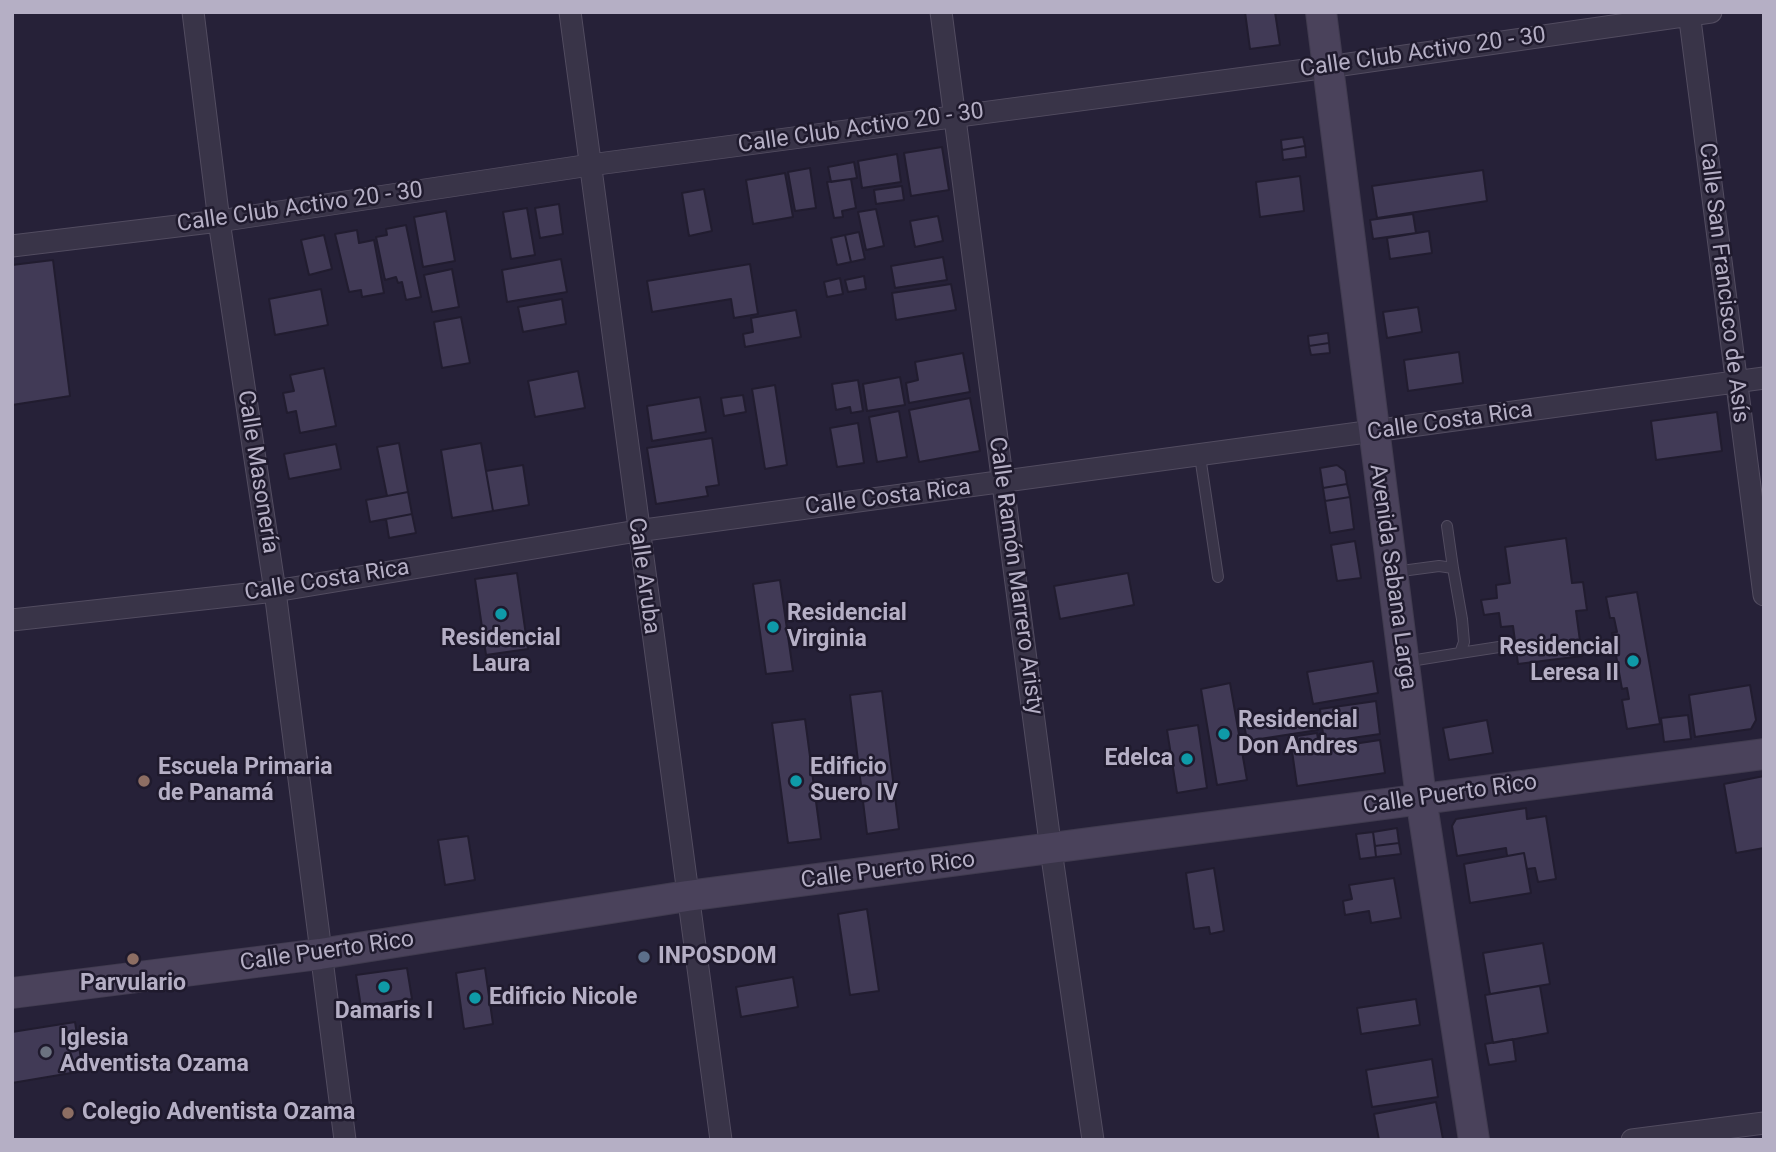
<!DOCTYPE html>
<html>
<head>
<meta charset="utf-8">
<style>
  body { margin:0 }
  #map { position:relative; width:1776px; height:1152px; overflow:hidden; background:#262138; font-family:Roboto,sans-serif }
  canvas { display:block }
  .frame { position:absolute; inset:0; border:14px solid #b5afc5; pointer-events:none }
</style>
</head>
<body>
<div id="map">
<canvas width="1776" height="1152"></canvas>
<div class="frame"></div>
</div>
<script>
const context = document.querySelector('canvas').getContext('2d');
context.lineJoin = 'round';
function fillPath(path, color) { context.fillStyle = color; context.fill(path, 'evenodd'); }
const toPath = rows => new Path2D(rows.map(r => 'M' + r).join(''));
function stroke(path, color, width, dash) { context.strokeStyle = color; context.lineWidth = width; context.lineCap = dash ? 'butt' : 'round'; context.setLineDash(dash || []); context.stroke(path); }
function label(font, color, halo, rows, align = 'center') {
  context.font = font + ' Roboto,sans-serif'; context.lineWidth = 5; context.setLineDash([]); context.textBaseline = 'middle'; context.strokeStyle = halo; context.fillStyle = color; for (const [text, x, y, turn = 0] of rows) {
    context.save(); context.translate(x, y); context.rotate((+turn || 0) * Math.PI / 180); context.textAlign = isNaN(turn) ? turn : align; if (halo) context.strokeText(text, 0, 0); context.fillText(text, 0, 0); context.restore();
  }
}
const building = toPath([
  [1245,12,1275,12,1280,45,1250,49,1245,12],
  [1303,137,1305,146,1282,150,1281,140,1303,137],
  [1305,146,1306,157,1283,160,1282,150,1305,146],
  [942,147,949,190,911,196,904,153,942,147],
  [897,154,901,182,862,188,858,161,897,154],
  [854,162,857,178,831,182,828,167,854,162],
  [810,168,816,208,795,211,788,172,810,168],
  [1483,170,1487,201,1377,218,1372,186,1483,170],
  [785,173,793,217,753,224,746,180,785,173],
  [1300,176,1304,211,1260,217,1256,182,1300,176],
  [851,179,856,208,842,211,843,217,834,218,827,182,851,179],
  [902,186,904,200,876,204,874,190,902,186],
  [704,189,712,231,689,236,682,193,704,189],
  [559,204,563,234,540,238,535,208,559,204],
  [527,208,535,255,511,259,503,212,527,208],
  [876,209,884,246,866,250,858,212,876,209],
  [446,211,455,261,423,267,414,217,446,211],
  [1413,214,1416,233,1373,239,1370,220,1413,214],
  [938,216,943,241,915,247,910,221,938,216],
  [406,225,421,297,406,300,402,282,398,283,396,277,385,280,376,237,387,235,386,229,406,225],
  [357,230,359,243,374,240,384,293,362,297,361,290,349,292,335,234,357,230],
  [1429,231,1432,253,1390,259,1387,238,1429,231],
  [859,232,865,259,851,262,845,235,859,232],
  [324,235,332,269,309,275,301,240,324,235],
  [845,235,851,262,837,265,831,238,845,235],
  [943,257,947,280,895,288,891,266,943,257],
  [561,259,567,292,507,302,502,270,561,259],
  [53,260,70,396,12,405,12,265,53,260],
  [750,264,758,314,734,318,731,299,652,312,647,281,750,264],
  [452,269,459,307,432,312,424,275,452,269],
  [864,276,866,289,848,292,845,280,864,276],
  [840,278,843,294,827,297,824,282,840,278],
  [951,284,956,310,896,320,892,293,951,284],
  [321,289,328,325,275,335,269,299,321,289],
  [562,299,566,324,523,332,518,307,562,299],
  [1418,307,1422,332,1387,338,1383,312,1418,307],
  [796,310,801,337,745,347,743,334,753,332,751,318,796,310],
  [461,317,470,363,442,368,434,322,461,317],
  [1328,333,1329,343,1309,346,1308,336,1328,333],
  [1329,343,1330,353,1311,355,1309,346,1329,343],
  [1459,352,1463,383,1408,391,1404,360,1459,352],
  [963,353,970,392,909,403,906,383,918,380,915,362,963,353],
  [324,368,336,426,300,433,296,411,287,413,283,393,294,391,290,375,324,368],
  [578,371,585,408,535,417,528,381,578,371],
  [900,377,905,405,867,411,863,384,900,377],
  [858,380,863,411,851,413,850,407,836,410,832,384,858,380],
  [775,385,787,465,765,469,752,389,775,385],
  [743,395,746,412,724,416,721,398,743,395],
  [700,397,706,432,652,441,647,406,700,397],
  [970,398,980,451,919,462,909,410,970,398],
  [899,411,907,457,877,462,869,417,899,411],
  [1717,412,1722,451,1656,460,1651,421,1717,412],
  [858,423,864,463,837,467,830,428,858,423],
  [712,438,719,485,706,487,708,496,656,504,647,448,712,438],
  [399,443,408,492,387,496,377,447,399,443],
  [481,443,493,511,452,518,441,450,481,443],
  [336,444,341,469,289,479,284,454,336,444],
  [523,465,529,505,493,511,486,471,523,465],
  [1337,465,1345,471,1347,484,1323,488,1320,468,1337,465],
  [1347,484,1350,497,1325,501,1323,488,1347,484],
  [408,492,412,514,370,522,366,500,408,492],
  [1350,497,1354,529,1330,533,1325,501,1350,497],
  [412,514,416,533,389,538,386,519,412,514],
  [1566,538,1572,583,1583,582,1587,610,1576,611,1582,656,1518,664,1513,626,1501,627,1499,613,1484,615,1481,600,1497,598,1496,585,1510,583,1505,547,1566,538],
  [1355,541,1361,578,1337,581,1331,545,1355,541],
  [517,573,528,649,486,655,475,579,517,573],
  [1128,573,1134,605,1060,619,1054,586,1128,573],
  [780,580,793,671,766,674,753,584,780,580],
  [1637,592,1660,724,1627,729,1622,700,1629,699,1627,688,1622,689,1612,633,1617,632,1614,618,1610,618,1606,597,1637,592],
  [1373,661,1378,693,1313,704,1307,672,1373,661],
  [1230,683,1247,780,1217,785,1201,689,1230,683],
  [1750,685,1756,720,1751,729,1695,737,1689,695,1750,685],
  [882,691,899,829,867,834,850,695,882,691],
  [1376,701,1380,734,1324,742,1320,709,1376,701],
  [1293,710,1294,715,1315,712,1318,730,1247,741,1243,718,1293,710],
  [1688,715,1691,739,1664,742,1661,718,1688,715],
  [805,719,821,839,788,843,772,723,805,719],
  [1487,720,1493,753,1449,760,1443,728,1487,720],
  [1198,725,1207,788,1177,793,1167,730,1198,725],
  [1317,733,1320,749,1380,740,1385,773,1297,786,1292,751,1299,750,1297,736,1317,733],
  [1764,776,1764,848,1736,853,1724,784,1764,776],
  [1526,808,1527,819,1546,816,1556,879,1538,882,1535,868,1527,869,1524,853,1507,856,1506,848,1457,856,1452,826,1456,819,1526,808],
  [1397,828,1399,843,1375,846,1373,832,1397,828],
  [1373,832,1376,857,1360,859,1356,834,1373,832],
  [468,836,475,880,445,885,438,840,468,836],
  [1399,843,1401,854,1376,857,1375,846,1399,843],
  [1524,853,1531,893,1470,903,1464,864,1524,853],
  [1214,868,1224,931,1210,934,1209,927,1194,929,1186,873,1214,868],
  [1394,878,1401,918,1371,923,1369,911,1345,915,1343,901,1352,899,1349,885,1394,878],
  [867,909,879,991,850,995,838,914,867,909],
  [1543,943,1550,984,1490,994,1483,953,1543,943],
  [407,968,412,999,361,1007,356,975,407,968],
  [485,968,493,1024,464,1029,456,973,485,968],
  [793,977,798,1007,741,1017,736,987,793,977],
  [1540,986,1548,1033,1493,1043,1485,995,1540,986],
  [1416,999,1420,1025,1361,1034,1357,1008,1416,999],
  [75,1022,83,1071,12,1083,12,1032,75,1022],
  [1513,1039,1516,1061,1489,1065,1485,1044,1513,1039],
  [1432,1059,1438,1097,1372,1107,1366,1070,1432,1059],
  [1436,1102,1443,1139,1379,1140,1374,1114,1436,1102]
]);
fillPath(building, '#413a56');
stroke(building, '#211c2f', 2);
const lane = toPath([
  [1200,456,1218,577],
  [1447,526,1453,568],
  [1394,572,1439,566,1453,568,1462,619,1464,642,1460,653,1404,662],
  [1460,653,1499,647]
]);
const street = toPath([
  [193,12,219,221,275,591,345,1140],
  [570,12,721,1140],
  [941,12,1051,850,1093,1140],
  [1689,12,1764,595],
  [12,246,219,221,590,165,1328,67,1711,12],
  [12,620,275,591,637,531,1764,378],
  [1632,1140,1764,1123]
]);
const secondary = toPath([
  [1321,12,1421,798,1474,1140],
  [12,993,320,954,687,896,1764,754]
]);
stroke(lane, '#524c60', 12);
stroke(street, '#524c60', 23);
stroke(secondary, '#403b4f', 32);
stroke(lane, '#393448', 10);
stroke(street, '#393448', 21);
stroke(secondary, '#4a425b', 30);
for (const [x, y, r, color] of [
  [501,614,7,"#0f9aa8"],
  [773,627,7,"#0f9aa8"],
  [1633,661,7,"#0f9aa8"],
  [1224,734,7,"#0f9aa8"],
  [1187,759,7,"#0f9aa8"],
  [144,781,7,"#8d6e63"],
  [796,781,7,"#0f9aa8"],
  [644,957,7,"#5c6f8a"],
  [133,959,7,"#8d6e63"],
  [384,987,7,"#0f9aa8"],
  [475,998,7,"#0f9aa8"],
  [46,1052,7,"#6b7280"],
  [68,1113,7,"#8d6e63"]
]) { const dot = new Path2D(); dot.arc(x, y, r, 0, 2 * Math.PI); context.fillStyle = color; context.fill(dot); stroke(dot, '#1f1a2d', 2.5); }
label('23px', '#b5afc5', '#1f1a2d', [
  ["Calle Club Activo 20 - 30",1423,53,-8],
  ["Calle Club Activo 20 - 30",861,129,-8],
  ["Calle Club Activo 20 - 30",300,208,-8],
  ["Calle San Francisco de Asís",1723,283,83],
  ["Calle Costa Rica",1450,422,-8],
  ["Calle Masonería",257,472,81],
  ["Calle Costa Rica",888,498,-7],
  ["Calle Aruba",643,576,82],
  ["Calle Ramón Marrero Aristy",1015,576,82],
  ["Avenida Sabana Larga",1392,577,82],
  ["Calle Costa Rica",327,581,-9],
  ["Calle Puerto Rico",1450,795,-8],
  ["Calle Puerto Rico",888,871,-7],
  ["Calle Puerto Rico",327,952,-8]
]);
label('bold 23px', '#b5afc5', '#1f1a2d', [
  ["Residencial",787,614],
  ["Virginia",787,640],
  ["Residencial",501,639,"center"],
  ["Laura",501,665,"center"],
  ["Residencial",1619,648,"right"],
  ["Leresa II",1619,674,"right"],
  ["Residencial",1238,721],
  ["Don Andres",1238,747],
  ["Edelca",1173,759,"right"],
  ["Escuela Primaria",158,768],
  ["de Panamá",158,794],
  ["Edificio",810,768],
  ["Suero IV",810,794],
  ["INPOSDOM",658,957],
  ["Parvulario",133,984,"center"],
  ["Edificio Nicole",489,998],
  ["Damaris I",384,1012,"center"],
  ["Iglesia",60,1039],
  ["Adventista Ozama",60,1065],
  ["Colegio Adventista Ozama",82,1113]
], 'left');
</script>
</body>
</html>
